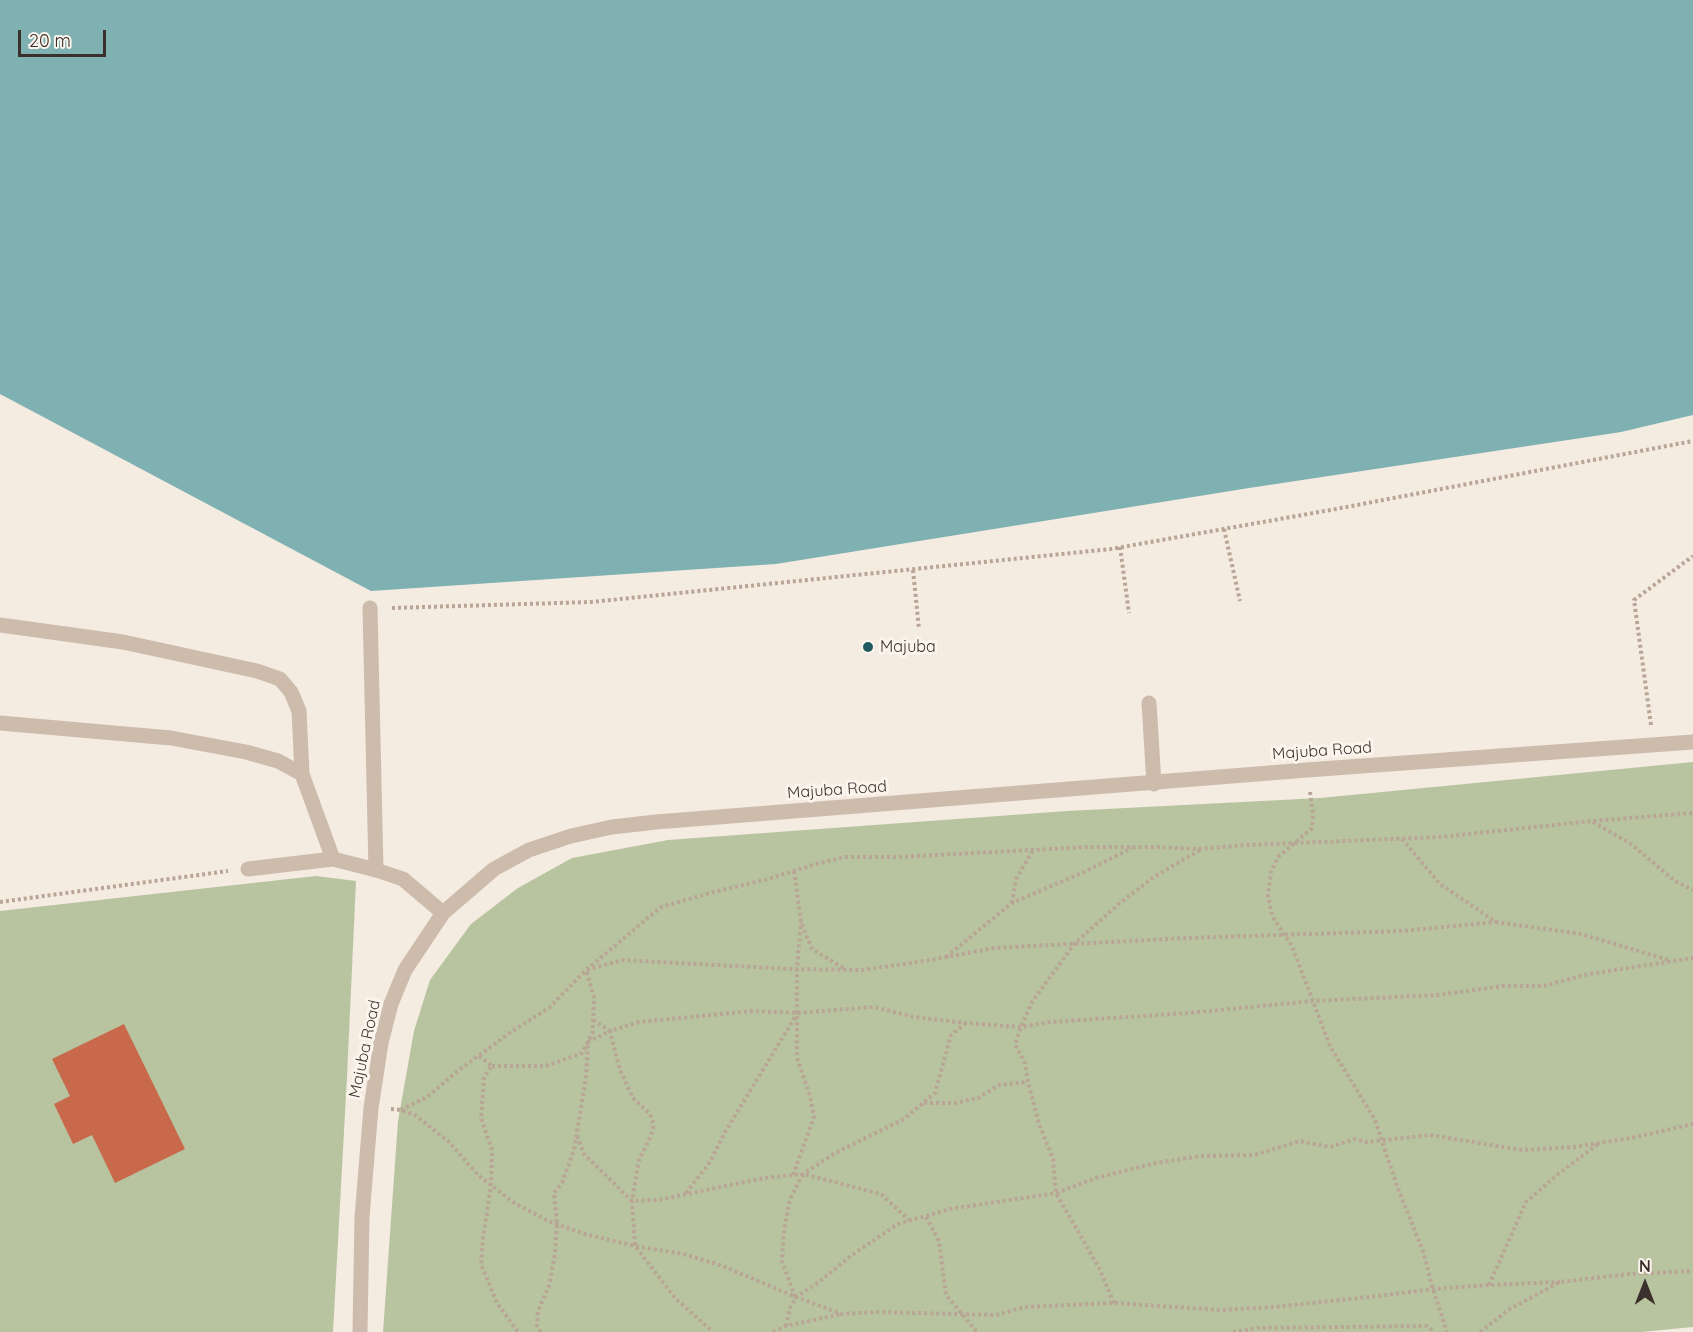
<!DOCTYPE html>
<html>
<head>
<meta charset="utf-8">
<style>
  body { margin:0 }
  #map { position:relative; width:1693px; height:1332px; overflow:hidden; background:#f4ebe1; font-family:Quicksand,sans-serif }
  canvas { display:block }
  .north { position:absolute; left:1615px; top:1254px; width:60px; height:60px; -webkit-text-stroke:4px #fbf5ee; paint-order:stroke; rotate:0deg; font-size:16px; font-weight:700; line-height:24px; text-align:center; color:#3b302b }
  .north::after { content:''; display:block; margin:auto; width:21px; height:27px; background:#3b302b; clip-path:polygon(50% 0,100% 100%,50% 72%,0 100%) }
  .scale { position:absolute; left:18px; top:30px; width:88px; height:27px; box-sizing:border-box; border:3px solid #3b302b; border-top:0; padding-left:8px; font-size:18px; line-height:21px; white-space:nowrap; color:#3b302b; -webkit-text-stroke:4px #fbf5ee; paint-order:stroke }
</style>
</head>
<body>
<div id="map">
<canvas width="1693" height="1332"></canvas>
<div class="north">N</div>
<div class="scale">20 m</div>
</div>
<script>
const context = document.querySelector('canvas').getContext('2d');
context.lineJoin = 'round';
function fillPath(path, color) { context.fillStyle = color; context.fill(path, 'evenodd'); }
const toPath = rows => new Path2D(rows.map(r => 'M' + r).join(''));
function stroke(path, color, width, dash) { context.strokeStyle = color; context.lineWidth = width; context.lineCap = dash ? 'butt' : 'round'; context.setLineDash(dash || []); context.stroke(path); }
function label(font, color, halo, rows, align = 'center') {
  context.font = font + ' Quicksand,sans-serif'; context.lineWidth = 6; context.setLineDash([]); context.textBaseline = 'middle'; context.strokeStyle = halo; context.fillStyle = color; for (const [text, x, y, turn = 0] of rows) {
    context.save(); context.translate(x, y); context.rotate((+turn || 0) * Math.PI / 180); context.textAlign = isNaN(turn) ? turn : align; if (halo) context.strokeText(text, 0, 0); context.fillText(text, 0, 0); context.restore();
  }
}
fillPath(toPath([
  [1693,762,1693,1327,1642,1332,383,1332,398,1121,414,1031,430,980,471,924,518,888,572,858,668,840,1067,811,1320,798],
  [316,876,356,881,347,1077,333,1332,0,1332,0,911]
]), '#b8c4a0');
fillPath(toPath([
  [0,0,1693,0,1693,415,1621,432,1249,488,776,564,371,591,0,394]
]), '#7fb0b2');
fillPath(toPath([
  [124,1024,185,1149,115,1183,92,1135,73,1144,54,1104,70,1096,52,1059]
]), '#c8694b');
stroke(toPath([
  [1224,529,1240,601],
  [1120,547,1129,613],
  [913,570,919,629],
  [392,608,591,602,1111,549,1336,509,1693,441],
  [1651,725,1634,600,1693,556],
  [1310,792,1313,814,1312,828,1278,857,1271,872,1268,895,1272,916,1292,946,1330,1046,1375,1120,1397,1186,1423,1251,1433,1289,1447,1332],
  [1593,822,1631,844,1675,881,1693,890],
  [1402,839,1440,884,1496,922,1581,934,1669,960],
  [794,871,801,922,812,949,845,969],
  [0,902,228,871],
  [1012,903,1016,879,1033,850],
  [946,957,1012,903,1084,872,1132,848],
  [593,1020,610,1031,639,1022,753,1011,798,1013,874,1007,914,1017,965,1023,1021,1027,1050,1022,1188,1013,1313,1001,1438,995,1503,986,1543,986,1589,974,1693,958],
  [479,1056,492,1066,484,1077,481,1118,492,1150,491,1185,483,1238,481,1264,497,1303,518,1332],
  [492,1066,546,1066,582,1053,593,1032,593,1020,594,997,586,970,623,960,790,969,862,970,931,960,994,948,1187,938,1402,931,1496,922],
  [924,1103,955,1103,978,1098,999,1085,1028,1082],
  [391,1109,401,1110,415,1115,448,1141,479,1176,491,1185,513,1202,548,1221,585,1234,635,1246,683,1254,720,1265,796,1297,842,1314,877,1312,996,1315,1025,1307,1114,1303,1221,1310,1274,1307,1378,1296,1433,1289,1489,1285,1560,1282],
  [401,1110,427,1097,459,1070,511,1032,549,1008,586,970,661,907,714,892,768,879,816,864,845,857,898,857,1089,847,1154,847,1200,849,1247,845,1440,837,1592,821,1693,813],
  [577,1136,584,1154,632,1201,658,1200,764,1178,803,1174,835,1153,904,1119,935,1093,951,1035,965,1024],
  [793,1175,814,1117,810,1096,797,1058,797,969,801,922],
  [686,1193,710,1162,725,1132,797,1014],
  [926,1217,939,1241,946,1295,977,1332],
  [1489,1285,1526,1202,1557,1175,1598,1144],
  [795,1297,782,1261,784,1230,790,1199,803,1174,881,1194,909,1220],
  [1114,1303,1099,1268,1056,1193,1053,1159,1039,1124,1028,1082,1025,1063,1015,1044,1021,1027,1032,1002,1075,943,1121,902,1154,877,1200,850],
  [786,1326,790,1308,796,1297,819,1282,852,1255,898,1224,950,1209,1056,1193,1096,1178,1156,1163,1201,1156,1254,1155,1300,1141,1330,1147,1355,1139,1367,1142,1430,1135,1522,1150,1574,1147,1631,1138,1693,1124],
  [541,1332,537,1326,538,1311,549,1286,555,1254,557,1224,554,1193,562,1183,574,1150,586,1078,588,1042,610,1031,620,1070,633,1098,650,1114,654,1125,650,1138,639,1160,632,1201,635,1246,675,1298,713,1332],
  [773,1332,786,1326,841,1314],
  [1233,1332,1259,1328,1427,1326,1434,1332],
  [1480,1332,1510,1309,1560,1282,1629,1274,1693,1271]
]), '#b9a596', 4, [3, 3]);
stroke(toPath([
  [370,608,376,870],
  [0,625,123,642,257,671,280,679,291,692,299,711,302,774],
  [1149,703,1154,784],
  [0,723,171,738,246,752,278,761,302,774,333,859],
  [248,869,333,859,376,870,403,879,443,913],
  [360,1332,362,1217,371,1108,381,1043,391,1004,405,970,443,913,494,869,529,850,571,836,612,827,656,822,1307,770,1693,742]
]), '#cdbbac', 15);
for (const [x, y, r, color] of [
  [868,647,6,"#1f5a5e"]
]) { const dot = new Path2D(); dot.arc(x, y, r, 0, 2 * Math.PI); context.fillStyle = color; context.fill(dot); stroke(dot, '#fbf5ee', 2); }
label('16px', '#3b302b', '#fbf5ee', [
  ["Majuba",880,647]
], 'left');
label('16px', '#3b302b', '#fbf5ee', [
  ["Majuba Road",1322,751,-4],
  ["Majuba Road",837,790,-4],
  ["Majuba Road",365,1049,-78]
]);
</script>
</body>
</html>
